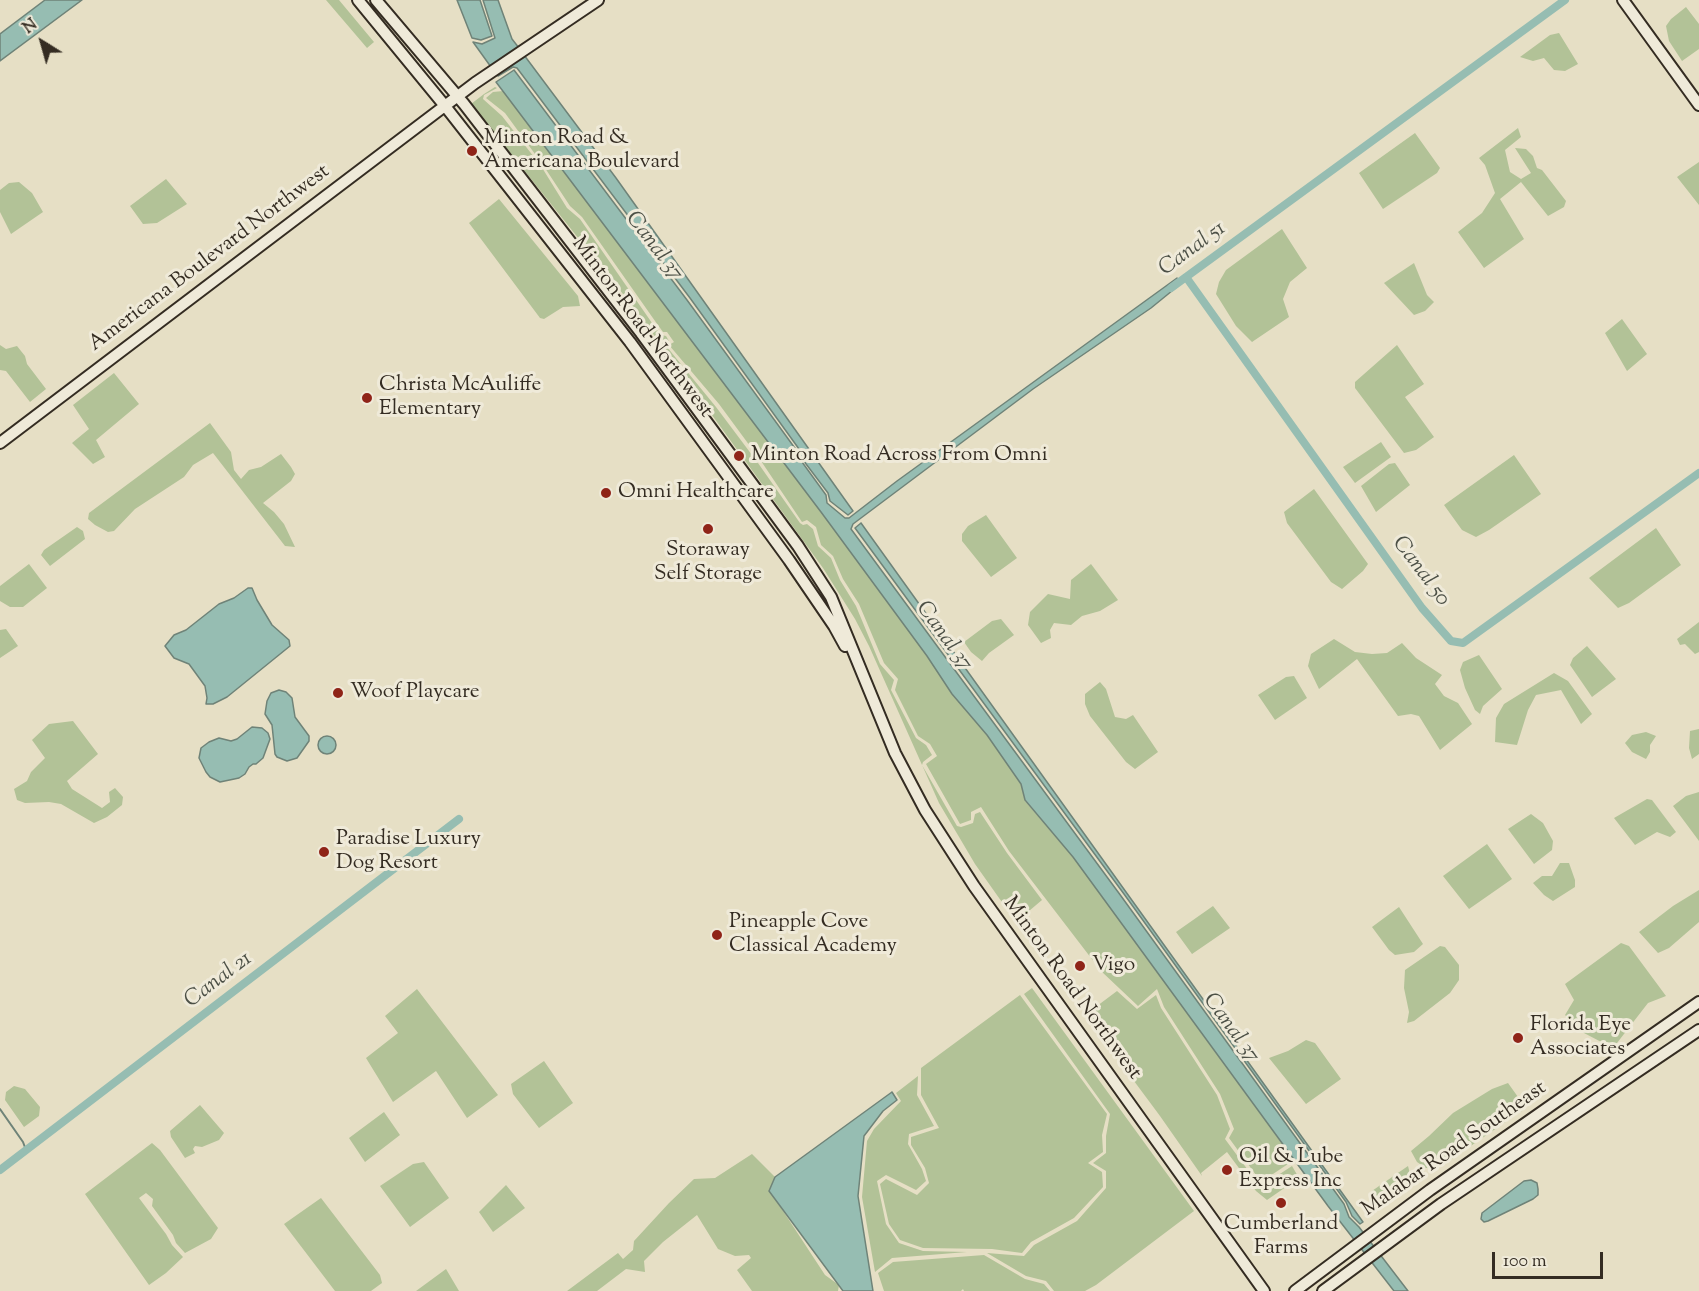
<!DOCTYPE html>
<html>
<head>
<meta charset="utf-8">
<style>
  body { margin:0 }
  #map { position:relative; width:1699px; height:1291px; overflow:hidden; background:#e6dfc5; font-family:"Sorts Mill Goudy",serif }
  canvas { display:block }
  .north { position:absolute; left:12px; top:12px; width:60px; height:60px; -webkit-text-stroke:4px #efead9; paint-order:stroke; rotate:323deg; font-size:16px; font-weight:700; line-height:24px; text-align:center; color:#342c22 }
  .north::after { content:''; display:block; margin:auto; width:21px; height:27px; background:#342c22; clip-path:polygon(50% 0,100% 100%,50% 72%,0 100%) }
  .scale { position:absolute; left:1492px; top:1252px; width:111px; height:27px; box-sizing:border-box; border:3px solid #342c22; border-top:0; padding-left:8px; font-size:18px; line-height:21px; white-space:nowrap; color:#342c22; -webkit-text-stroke:4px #efead9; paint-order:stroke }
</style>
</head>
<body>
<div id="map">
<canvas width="1699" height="1291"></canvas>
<div class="north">N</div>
<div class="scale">100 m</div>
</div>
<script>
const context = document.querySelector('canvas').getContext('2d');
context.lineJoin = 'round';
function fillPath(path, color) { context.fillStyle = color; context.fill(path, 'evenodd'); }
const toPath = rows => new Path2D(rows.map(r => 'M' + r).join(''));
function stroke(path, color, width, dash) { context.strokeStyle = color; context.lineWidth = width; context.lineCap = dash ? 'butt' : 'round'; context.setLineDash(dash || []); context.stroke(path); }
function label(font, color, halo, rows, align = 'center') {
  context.font = font + ' "Sorts Mill Goudy",serif'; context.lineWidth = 6; context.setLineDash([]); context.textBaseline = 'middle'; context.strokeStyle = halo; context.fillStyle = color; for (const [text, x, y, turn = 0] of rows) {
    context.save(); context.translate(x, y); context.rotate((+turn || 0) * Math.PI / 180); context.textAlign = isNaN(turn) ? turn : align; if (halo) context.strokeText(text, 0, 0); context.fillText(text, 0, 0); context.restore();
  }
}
fillPath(toPath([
  [326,0,339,0,374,42,367,48],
  [1686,7,1699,24,1699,49,1682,61,1669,41,1666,26,1671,19],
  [1559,33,1578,64,1565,71,1554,70,1544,58,1533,61,1520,57,1550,35],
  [495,87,497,88,484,95,483,99,502,116,541,166,567,208,580,219,652,323,661,335,666,336,669,341,666,344,667,347,716,407,758,463,800,523,803,525,807,524,813,529,818,546,831,558,840,580,856,606,880,664,894,680,891,690,916,738,926,745,932,755,923,762,922,765,957,826,961,827,973,823,975,814,980,812,1007,853,1042,900,1016,922,975,864,939,803,869,646,855,619,823,568,635,309,471,104,484,94],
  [503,91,821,512,927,656,952,694,987,735,1021,784,1025,801,1073,857,1294,1160,1261,1182,1229,1138,1234,1129,1220,1094,1164,1007,1157,989,1138,1006,1101,971,1009,851,981,807,971,812,971,820,960,824,926,764,937,756,930,744,918,736,895,690,898,679,884,663,859,604,843,579,833,556,821,545,816,527,807,520,802,522,761,461,719,404,669,345,674,342,667,332,663,332,655,321,582,217,570,206,543,165,505,113,486,98,493,92],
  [1518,128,1521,137,1505,150,1510,172,1521,179,1531,173,1515,148,1526,149,1533,156,1537,168,1542,170,1566,201,1564,207,1548,216,1521,182,1500,199,1524,239,1484,268,1458,232,1482,213,1495,193,1485,165,1479,158],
  [1415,133,1440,168,1437,173,1383,209,1359,173],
  [1699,162,1699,205,1677,177],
  [166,179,187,204,157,223,143,224,130,206],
  [19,182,32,193,43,212,11,234,0,212,0,190,9,183],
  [499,199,578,296,580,306,563,307,544,319,540,318,469,223],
  [1282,229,1307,268,1290,282,1283,299,1289,317,1252,342,1236,326,1216,294,1219,282,1226,270],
  [1414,263,1427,295,1434,302,1425,311,1414,315,1384,283],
  [1622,319,1647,354,1627,371,1605,333],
  [0,345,6,349,17,346,25,356,27,364,46,389,30,402,6,371,0,370],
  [1397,345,1424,384,1405,397,1434,437,1416,450,1404,453,1355,388,1355,382],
  [114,373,139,404,96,440,105,457,93,464,72,443,89,429,73,405],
  [210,423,231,452,234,470,241,479,249,470,261,467,281,454,291,467,295,474,291,481,263,503,274,512,284,524,295,547,285,546,213,453,193,465,184,477,135,509,114,531,108,532,95,525,88,519,89,513],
  [1381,442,1391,457,1355,483,1343,467],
  [1514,455,1541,494,1489,530,1476,537,1462,530,1444,505],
  [1395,463,1410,485,1376,512,1361,486,1389,464],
  [1314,489,1368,564,1363,571,1342,589,1331,582,1287,523,1284,512],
  [986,515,1017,558,991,577,962,541,962,534,968,526],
  [77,527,83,531,85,539,50,566,41,555,44,550],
  [1656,528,1681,565,1629,603,1618,608,1589,578],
  [29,564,47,588,23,607,10,607,0,601,0,586],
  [1091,564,1118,600,1100,611,1082,616,1071,625,1054,623,1050,630,1051,638,1041,643,1028,625,1030,612,1048,594,1070,599,1071,580],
  [1001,619,1014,635,989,653,982,661,971,652,964,642,992,621],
  [1699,622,1699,652,1695,654,1685,644,1680,645,1677,639],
  [6,629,18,646,0,658,0,630],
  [1334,639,1355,652,1372,654,1387,653,1402,643,1416,658,1442,675,1435,684,1444,696,1458,703,1472,724,1440,750,1419,716,1411,714,1398,716,1357,659,1319,689,1308,666,1311,654],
  [1587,646,1616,679,1592,697,1570,665,1573,658],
  [1479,655,1502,689,1483,706,1480,714,1475,710,1465,688,1460,670,1463,662],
  [1554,673,1568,681,1592,714,1581,724,1561,690,1536,695,1528,710,1517,745,1495,742,1496,718,1504,704],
  [1294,676,1307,698,1275,720,1258,695,1286,677],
  [1100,682,1106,689,1115,717,1126,719,1133,715,1158,752,1135,769,1126,762,1090,716,1085,704,1085,694],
  [73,721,98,754,67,781,72,789,102,808,110,802,109,792,115,788,123,797,122,805,107,817,94,823,61,804,49,802,25,803,17,800,14,789,27,781,31,772,45,758,32,740,49,724],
  [1699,729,1699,754,1692,759,1689,748,1690,731],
  [1646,732,1656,736,1650,745,1650,752,1646,759,1632,752,1625,743,1632,735],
  [1699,792,1699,841,1673,806,1686,796],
  [1647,799,1652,800,1676,832,1670,837,1657,832,1635,845,1614,818],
  [1531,814,1543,823,1553,841,1552,850,1534,864,1508,829],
  [1487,844,1512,879,1469,909,1443,876],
  [1560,863,1569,863,1575,880,1575,887,1553,901,1544,895,1533,883,1542,876,1552,876],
  [1699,890,1699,922,1669,948,1658,953,1639,932,1673,906],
  [1213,906,1230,928,1192,954,1176,932],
  [1399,907,1423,944,1414,952,1395,955,1389,950,1372,927],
  [1621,943,1629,946,1666,996,1648,1003,1617,1043,1607,1045,1584,1033,1565,1015,1574,1000,1565,984],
  [1440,946,1445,947,1459,965,1459,980,1450,993,1414,1021,1407,1023,1409,1012,1404,988,1405,970],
  [1032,988,1194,1211,1096,1285,1085,1291,1054,1291,1046,1281,1026,1276,987,1253,1024,1256,1034,1245,1077,1221,1106,1188,1106,1171,1093,1163,1106,1153,1106,1136,1110,1114,1024,994],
  [417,989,498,1095,467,1118,436,1071,393,1102,366,1058,398,1033,385,1016],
  [1117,991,1137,1009,1156,995,1161,1008,1217,1095,1230,1129,1225,1139,1259,1185,1263,1185,1292,1166,1299,1178,1267,1200,1256,1191,1227,1152,1201,1173,1202,1176,1160,1116,1085,1015],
  [1020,995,1107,1114,1102,1135,1103,1152,1088,1163,1102,1172,1103,1187,1074,1218,1031,1242,1022,1253,992,1249,923,1248,900,1240,889,1224,880,1184,886,1179,917,1195,929,1183,925,1168,911,1145,911,1137,939,1128,921,1095,921,1068],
  [1306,1040,1315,1043,1341,1079,1306,1104,1269,1058,1288,1051],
  [544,1061,573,1103,539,1128,513,1094,511,1084],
  [918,1076,917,1095,934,1126,909,1134,908,1144,922,1169,926,1181,916,1190,886,1175,877,1181,886,1224,899,1243,923,1251,967,1252,892,1258,875,1272,862,1197,867,1141,874,1129,901,1101,896,1093],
  [1508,1083,1523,1104,1523,1110,1440,1167,1426,1168,1417,1162,1411,1151,1429,1136,1453,1113,1492,1089],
  [14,1086,25,1089,40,1107,39,1116,24,1127,5,1100,6,1092],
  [200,1105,224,1133,219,1140,202,1147,195,1146,193,1149,195,1153,185,1158,171,1137,170,1131],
  [384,1112,400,1135,365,1162,349,1138],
  [152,1143,160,1150,218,1228,211,1239,185,1253,176,1243,173,1235,152,1206,153,1199,146,1193,139,1198,166,1234,172,1245,183,1257,166,1273,149,1285,85,1194],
  [752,1154,775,1177,770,1191,825,1275,839,1285,838,1291,752,1291,737,1270,751,1258,749,1255,735,1256,718,1249,697,1215,663,1242,644,1261,645,1272,626,1269,597,1291,567,1291,618,1253,623,1259,633,1250,634,1241,669,1203,694,1179,715,1178],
  [424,1162,449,1198,410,1227,380,1186,413,1164],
  [1408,1166,1410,1174,1409,1186,1396,1196,1378,1201,1369,1193],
  [506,1185,525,1208,493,1232,479,1212],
  [321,1198,380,1275,382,1283,371,1291,335,1291,284,1224],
  [984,1255,1025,1279,1044,1284,1050,1291,964,1291,963,1289,961,1291,884,1291,878,1273,893,1262],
  [446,1269,459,1291,416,1291]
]), '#b2c297');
const water = toPath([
  [45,0,82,0,0,61,0,34,45,0],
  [457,0,480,0,492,36,481,40,472,38,457,0],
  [483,0,498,0,512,39,519,48,491,67,473,42,482,44,495,38,483,0],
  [524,55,616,178,853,511,848,515,830,501,828,493,800,456,799,449,690,298,517,68,513,67,498,76,496,74,524,55],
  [514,70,687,300,797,451,797,458,802,462,826,495,827,503,845,518,849,518,897,481,1177,278,1178,286,1151,308,1033,389,853,524,851,529,1121,896,1344,1204,1349,1217,1359,1227,1408,1291,1394,1291,1328,1206,1073,857,1025,800,1021,784,987,735,952,694,927,656,821,512,496,82,514,70],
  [861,523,1363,1222,1360,1224,1352,1216,1346,1202,1124,894,855,528,861,523],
  [248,588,252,588,257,600,272,625,289,640,290,646,227,697,213,704,206,704,207,698,205,686,189,664,174,658,165,646,174,635,186,630,219,604,234,598,248,588],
  [279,690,286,692,292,698,295,717,309,736,309,741,297,758,287,761,277,757,275,754,272,725,265,714,267,701,271,693,279,690],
  [252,727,262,728,268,733,270,739,263,758,256,764,253,764,249,767,245,774,239,778,220,782,210,777,206,772,199,758,201,748,209,742,219,738,231,741,237,739,252,727],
  '318 745a9 9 0 1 1 18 0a9 9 0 1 1-18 0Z',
  [892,1092,897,1100,883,1111,864,1136,858,1196,873,1291,843,1291,769,1191,775,1177,892,1092],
  [1531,1180,1537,1183,1538,1189,1538,1195,1533,1199,1488,1221,1484,1222,1481,1219,1482,1213,1524,1181,1531,1180]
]);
fillPath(water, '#96bdb2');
stroke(water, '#6f8378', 1.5);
stroke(toPath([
  [0,1109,23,1142,26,1150]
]), '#6f8378', 2);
stroke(toPath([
  [1186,277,1422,608,1451,641,1463,643,1699,473],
  [1171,288,1565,0],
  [0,1170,459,819]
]), '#96bdb2', 8);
const secondary = toPath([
  [358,0,445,106,630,342,789,560,834,626,845,646],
  [376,0,464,104,641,333,798,546,831,597,895,753,925,810,974,886,1264,1291],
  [1623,0,1699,105],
  [0,443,475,83,598,0],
  [1295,1291,1430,1190,1699,1002],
  [1323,1291,1441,1204,1699,1030]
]);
stroke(secondary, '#342c22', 14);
stroke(secondary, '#efead9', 10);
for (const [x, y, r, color] of [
  [472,151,6,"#8f2418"],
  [367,398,6,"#8f2418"],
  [739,456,6,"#8f2418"],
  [606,493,6,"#8f2418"],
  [708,529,6,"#8f2418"],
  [338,693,6,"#8f2418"],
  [324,852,6,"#8f2418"],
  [717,935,6,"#8f2418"],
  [1080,966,6,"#8f2418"],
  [1518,1038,6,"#8f2418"],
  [1227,1170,6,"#8f2418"],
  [1281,1203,6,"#8f2418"]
]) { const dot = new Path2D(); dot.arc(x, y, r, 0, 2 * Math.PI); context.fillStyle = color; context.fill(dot); stroke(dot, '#efead9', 2); }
label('21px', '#342c22', '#efead9', [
  ["Minton Road &",484,139],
  ["Americana Boulevard",484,163],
  ["Christa McAuliffe",379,386],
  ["Elementary",379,410],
  ["Minton Road Across From Omni",751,456],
  ["Omni Healthcare",618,493],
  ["Storaway",708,551,"center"],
  ["Self Storage",708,575,"center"],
  ["Woof Playcare",350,693],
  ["Paradise Luxury",336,840],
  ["Dog Resort",336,864],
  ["Pineapple Cove",729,923],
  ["Classical Academy",729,947],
  ["Vigo",1092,966],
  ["Florida Eye",1530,1026],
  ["Associates",1530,1050],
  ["Oil & Lube",1239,1158],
  ["Express Inc",1239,1182],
  ["Cumberland",1281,1225,"center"],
  ["Farms",1281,1249,"center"]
], 'left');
label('21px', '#342c22', '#efead9', [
  ["Americana Boulevard Northwest",210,259,-37],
  ["Minton Road Northwest",641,328,53],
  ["Minton Road Northwest",1071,989,54],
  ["Malabar Road Southeast",1455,1150,-35]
]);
label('italic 22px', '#4c5046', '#efead9', [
  ["Canal 37",653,247,53],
  ["Canal 51",1193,250,-36],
  ["Canal 50",1420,572,53],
  ["Canal 37",943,637,54],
  ["Canal 21",219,981,-37],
  ["Canal 37",1230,1029,54]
]);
</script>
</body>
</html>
